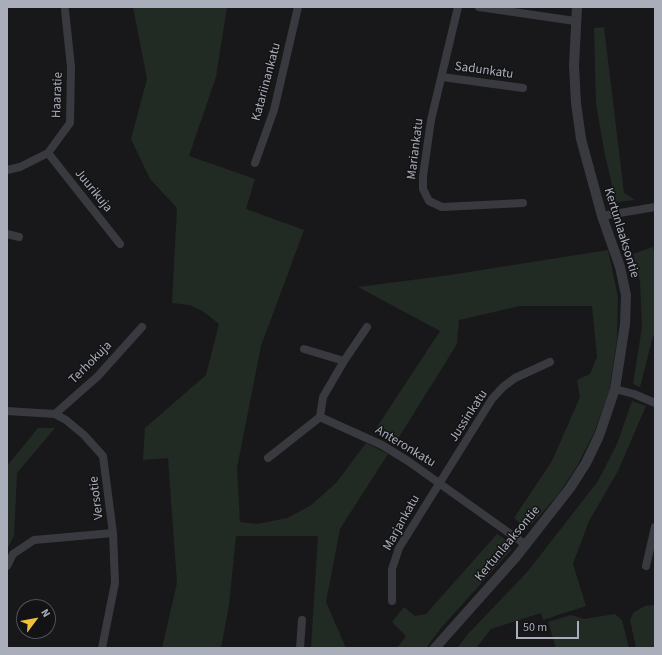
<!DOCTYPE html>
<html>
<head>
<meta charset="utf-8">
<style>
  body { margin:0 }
  #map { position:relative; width:662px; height:655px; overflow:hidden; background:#18181a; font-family:"Source Sans 3",sans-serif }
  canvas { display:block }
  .frame { position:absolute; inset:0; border:8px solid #aaaeba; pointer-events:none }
  .north { position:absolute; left:16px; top:599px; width:40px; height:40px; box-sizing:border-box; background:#131315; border:1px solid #4f5157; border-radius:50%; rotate:58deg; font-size:11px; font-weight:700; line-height:16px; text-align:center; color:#aaaeba }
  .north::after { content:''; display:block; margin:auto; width:14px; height:18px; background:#f0c13a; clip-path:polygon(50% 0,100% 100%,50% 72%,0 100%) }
  .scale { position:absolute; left:516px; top:621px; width:63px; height:18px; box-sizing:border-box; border:2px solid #aaaeba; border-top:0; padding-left:5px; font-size:12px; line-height:14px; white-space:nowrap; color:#aaaeba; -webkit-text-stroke:3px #131315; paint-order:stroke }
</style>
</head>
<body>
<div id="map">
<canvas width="662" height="655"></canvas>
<div class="frame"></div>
<div class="north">N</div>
<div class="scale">50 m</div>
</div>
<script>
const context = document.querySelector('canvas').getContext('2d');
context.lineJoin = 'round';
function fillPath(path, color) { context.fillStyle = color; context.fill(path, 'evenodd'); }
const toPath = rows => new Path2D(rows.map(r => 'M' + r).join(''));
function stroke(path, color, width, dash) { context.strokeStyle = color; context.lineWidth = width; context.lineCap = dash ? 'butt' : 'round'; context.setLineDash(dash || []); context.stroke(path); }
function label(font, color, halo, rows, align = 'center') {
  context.font = font + ' "Source Sans 3",sans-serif'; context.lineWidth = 3; context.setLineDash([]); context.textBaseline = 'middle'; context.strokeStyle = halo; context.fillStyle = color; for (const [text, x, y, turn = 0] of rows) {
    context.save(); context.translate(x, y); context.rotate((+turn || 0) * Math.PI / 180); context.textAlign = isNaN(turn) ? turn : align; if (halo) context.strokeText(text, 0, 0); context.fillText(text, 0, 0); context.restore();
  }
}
fillPath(toPath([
  [133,7,227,7,216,77,189,156,255,179,246,209,304,230,261,346,237,468,240,522,257,524,287,518,310,506,336,483,366,443,388,454,340,529,326,602,346,648,311,648,318,536,236,536,229,605,221,648,162,648,177,583,168,458,143,460,145,428,206,375,219,324,204,312,190,305,172,303,177,208,150,179,131,139,147,79],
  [604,27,624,193,635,200,616,202,605,155,596,104,594,28],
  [653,247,655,256,655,337,653,336,640,387,633,384,642,327,640,282,633,254],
  [608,250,618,297,617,340,609,391,594,433,576,468,557,496,532,524,522,525,514,518,552,461,580,397,577,380,590,374,597,357,592,306,520,306,459,320,457,344,396,442,375,430,440,331,358,287,450,275],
  [632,401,646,406,618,471,589,521,573,564,586,606,543,620,541,613,491,629,476,648,457,648,468,634,528,571,598,481,617,444],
  [38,428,55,428,17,473,14,536,7,549,7,466],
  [497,534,508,541,511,550,441,628,426,648,397,648,406,636,392,622,404,607,415,616,426,614],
  [655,605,655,648,636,648,630,620,634,612,645,606],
  [615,614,622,620,629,648,556,648,548,622,571,615,584,619]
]), '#222a24');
stroke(toPath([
  [458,7,431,120,423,176,423,189,429,201,442,207,523,203],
  [479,7,575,21],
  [442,77,523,88],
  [48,153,120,244],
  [255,163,274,110,298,7],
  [7,170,20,167,48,153,70,123,71,67,65,10],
  [602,216,655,207],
  [7,234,19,237],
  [304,349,344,361,323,397,320,417],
  [344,361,367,327],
  [615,389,634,394,655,403],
  [7,411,55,414,66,420,84,435,103,456,113,533,115,583,102,648],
  [55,414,98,376,142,327],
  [268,458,320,417,382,445,408,461,526,545],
  [7,566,13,554,34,540,113,533],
  [646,566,655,527],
  [392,601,392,569,399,548,492,399,503,387,515,378,550,362],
  [300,648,302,620]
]), '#393a3f', 8);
stroke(toPath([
  [435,648,516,557,570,488,586,463,599,436,615,389,625,324,626,295,620,267,602,216,581,139,576,103,574,66,577,7]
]), '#393a3f', 10);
label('13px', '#aaaeba', '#131315', [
  ["Sadunkatu",484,71,8],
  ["Katariinankatu",267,82,-75],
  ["Haaratie",58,95,-88],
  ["Mariankatu",416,149,-83],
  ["Juurikuja",93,191,51],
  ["Kertunlaaksontie",621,233,73],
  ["Terhokuja",91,363,-45],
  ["Jussinkatu",469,416,-57],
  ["Anteronkatu",405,447,31],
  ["Versotie",97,498,-97],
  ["Marjankatu",402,523,-61],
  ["Kertunlaaksontie",508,544,-50]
]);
</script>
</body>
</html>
